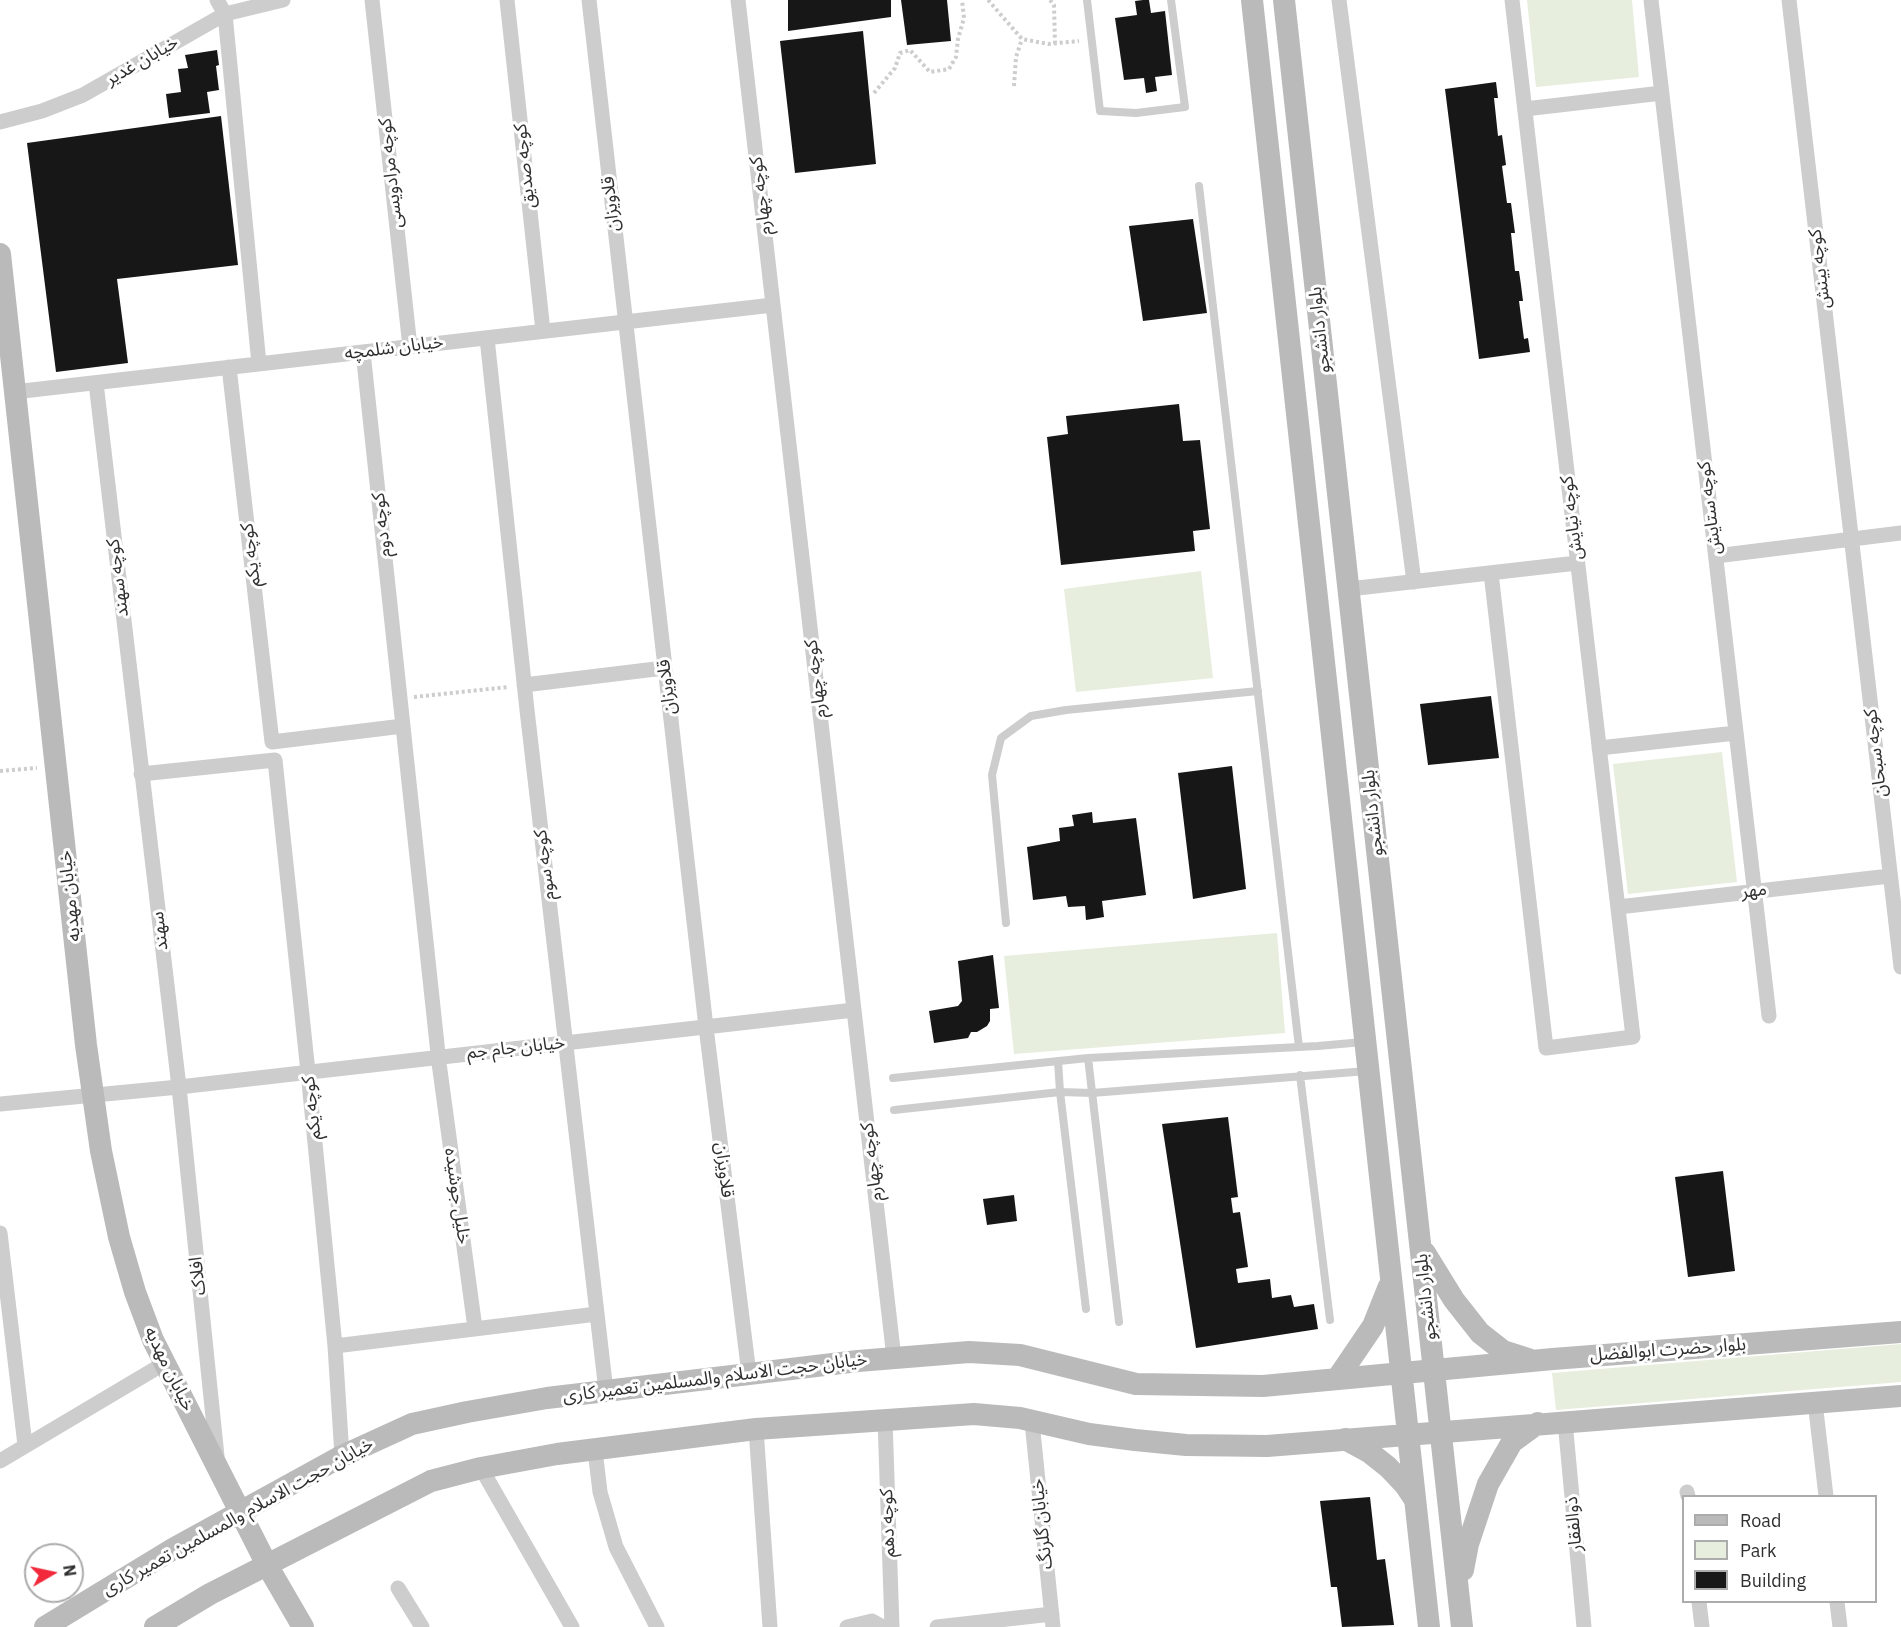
<!DOCTYPE html>
<html>
<head>
<meta charset="utf-8">
<style>
  body { margin:0 }
  #map { position:relative; width:1901px; height:1627px; overflow:hidden; background:#fff; font-family:"IBM Plex Sans",sans-serif }
  canvas { display:block }
  .legend { position:absolute; left:1682px; top:1495px; width:195px; height:108px; box-sizing:border-box; background:#fff; border:2px solid #acacac; margin:0; padding:8px 10px; list-style:none; font-size:18px; color:#303030 }
  .legend li { display:flex; align-items:center; gap:12px; height:30px }
  .legend b { width:30px; border:2px solid #acacac }
  .north { position:absolute; left:24px; top:1543px; width:60px; height:60px; box-sizing:border-box; background:#fff; border:2px solid #acacac; border-radius:50%; rotate:81deg; font-size:16px; font-weight:700; line-height:24px; text-align:center; color:#303030 }
  .north::after { content:''; display:block; margin:auto; width:21px; height:27px; background:#f2283b; clip-path:polygon(50% 0,100% 100%,50% 72%,0 100%) }
</style>
</head>
<body>
<div id="map">
<canvas width="1901" height="1627"></canvas>
<ul class="legend">
<li><b style="height:8px;background:#bababa"></b>Road</li>
<li><b style="height:16px;background:#e7eede"></b>Park</li>
<li><b style="height:16px;background:#171717"></b>Building</li>
</ul>
<div class="north">N</div>
</div>
<script>
const context = document.querySelector('canvas').getContext('2d');
context.lineJoin = 'round';
function fillPath(path, color) { context.fillStyle = color; context.fill(path, 'evenodd'); }
const toPath = rows => new Path2D(rows.map(r => 'M' + r).join(''));
function stroke(path, color, width, dash) { context.strokeStyle = color; context.lineWidth = width; context.lineCap = dash ? 'butt' : 'round'; context.setLineDash(dash || []); context.stroke(path); }
function label(font, color, halo, rows, align = 'center') {
  context.font = font + ' "IBM Plex Sans","Noto Sans Arabic",sans-serif'; context.lineWidth = 6; context.setLineDash([]); context.textBaseline = 'middle'; context.strokeStyle = halo; context.fillStyle = color; for (const [text, x, y, turn = 0] of rows) {
    context.save(); context.translate(x, y); context.rotate((+turn || 0) * Math.PI / 180); context.textAlign = isNaN(turn) ? turn : align; if (halo) context.strokeText(text, 0, 0); context.fillText(text, 0, 0); context.restore();
  }
}
fillPath(toPath([
  [1527,0,1632,0,1639,77,1536,87],
  [1201,571,1213,678,1076,692,1064,589],
  [1722,752,1737,882,1628,894,1613,764],
  [1277,933,1285,1033,1014,1054,1004,956],
  [1901,1344,1901,1382,1556,1410,1552,1373]
]), '#e7eede');
fillPath(toPath([
  [788,0,891,0,891,17,788,31],
  [901,0,947,0,951,41,907,45],
  [1143,0,1149,0,1151,13,1165,11,1172,75,1155,77,1157,91,1146,93,1144,78,1124,80,1115,18,1137,15,1135,1],
  [863,31,876,164,795,173,780,41],
  [217,50,219,65,216,66,219,90,207,92,210,113,169,118,166,94,181,92,178,69,188,68,185,55],
  [1496,82,1498,98,1494,98,1498,136,1502,135,1506,165,1502,166,1507,203,1511,203,1515,233,1511,233,1515,271,1519,271,1521,285,1523,301,1519,301,1524,339,1528,338,1530,352,1479,359,1445,89],
  [221,116,238,265,117,279,128,363,56,372,27,143],
  [1193,219,1207,313,1143,321,1129,226],
  [1179,404,1183,441,1200,440,1210,529,1193,531,1195,551,1061,565,1047,437,1068,434,1066,416],
  [1491,696,1499,758,1428,765,1420,704],
  [1232,766,1246,889,1193,899,1178,773],
  [1092,812,1093,823,1136,818,1146,895,1102,901,1104,917,1086,920,1085,906,1068,907,1066,896,1033,900,1027,847,1060,841,1059,828,1074,826,1072,815],
  [993,955,999,1008,990,1009,990,1021,987,1026,977,1032,971,1032,968,1038,934,1043,929,1011,958,1006,962,1001,958,961],
  [1228,1117,1238,1197,1231,1198,1233,1213,1240,1212,1248,1267,1236,1269,1238,1283,1270,1279,1272,1298,1291,1295,1294,1307,1314,1304,1318,1329,1196,1348,1162,1124],
  [1723,1171,1735,1271,1688,1277,1675,1177],
  [1014,1195,1017,1221,987,1225,983,1199],
  [1370,1497,1377,1560,1385,1559,1394,1625,1342,1627,1337,1587,1331,1587,1320,1501]
]), '#171717');
stroke(toPath([
  [988,0,1022,39,1048,44,1079,41],
  [1050,0,1054,5,1055,44],
  [1014,86,1016,57,1022,39],
  [874,93,895,68,900,53,910,50,930,72,949,69,956,57,958,39,964,18,962,0],
  [414,697,508,687],
  [0,771,37,768]
]), '#cdcdcd', 4, [3, 3]);
stroke(toPath([
  [1087,0,1100,111,1136,113,1185,107,1171,0],
  [1199,186,1299,1047],
  [1006,923,992,775,1001,738,1031,716,1066,710,1258,691],
  [1088,1058,1119,1322],
  [1058,1061,1060,1092,1086,1309],
  [1300,1075,1330,1320],
  [893,1078,1088,1058,1318,1046,1363,1042],
  [894,1110,1060,1092,1092,1093,1367,1071]
]), '#cdcdcd', 8);
stroke(toPath([
  [217,0,225,14,259,364],
  [372,0,410,347],
  [507,0,543,331],
  [589,0,706,1027,749,1374],
  [738,0,894,1358],
  [1339,0,1414,582],
  [1651,0,1769,1016],
  [1789,0,1901,967],
  [1525,109,1662,93],
  [0,122,42,111,83,95,225,14,283,0],
  [487,338,527,710,606,1391],
  [363,352,439,1063,475,1328],
  [229,367,272,742,403,726],
  [96,383,179,1087,217,1456],
  [14,392,773,305],
  [1716,556,1901,533],
  [1491,573,1546,1048,1633,1037,1512,0],
  [1349,589,1577,563],
  [524,685,664,668],
  [1599,748,1736,733],
  [141,774,275,760,308,1072,335,1346,342,1456],
  [1618,907,1890,876],
  [0,1104,179,1087,854,1010],
  [0,1233,25,1445],
  [335,1346,597,1314],
  [1815,1402,1826,1496],
  [885,1419,892,1627],
  [1565,1421,1584,1627],
  [1032,1422,1053,1627],
  [756,1429,770,1627],
  [595,1450,600,1492,616,1547,657,1627],
  [0,1461,165,1363],
  [481,1468,572,1627],
  [1687,1492,1688,1496],
  [398,1588,422,1627],
  [1699,1602,1702,1627],
  [1837,1602,1840,1627],
  [847,1627,872,1621,883,1627],
  [937,1627,1052,1614]
]), '#cdcdcd', 15);
stroke(toPath([
  [1252,0,1429,1627],
  [1284,0,1462,1627],
  [0,254,86,1045,101,1151,119,1237,135,1292,153,1340,267,1565,303,1627],
  [1425,1253,1454,1300,1480,1333,1503,1351,1528,1359],
  [1337,1379,1373,1326,1389,1286],
  [1345,1439,1369,1452,1388,1467,1405,1485,1415,1500],
  [1463,1570,1468,1544,1488,1484,1512,1442,1538,1423],
  [45,1627,173,1549,342,1456,412,1424,467,1412,547,1398,858,1361,969,1352,1020,1355,1136,1384,1263,1386,1553,1359,1901,1332],
  [155,1627,210,1594,431,1481,481,1468,557,1454,756,1429,974,1414,1020,1418,1089,1434,1135,1440,1186,1445,1267,1446,1901,1396]
]), '#bababa', 22);
label('18px', '#303030', '#fff', [
  ["خیابان غدیر",142,61,-30],
  ["کوچه صدیق",525,166,-96],
  ["کوچه مرادویسی",391,173,-96],
  ["کوچه چهارم",761,196,-97],
  ["قلاویزان",611,204,-96],
  ["کوچه بینش",1820,269,-97],
  ["بلوار دانشجو",1320,330,-96],
  ["خیابان شلمچه",394,348,-7],
  ["کوچه ستایش",1710,508,-97],
  ["كوچه نيايش",1572,518,-97],
  ["کوچه دوم",382,525,-96],
  ["کوچه یکم",251,555,-97],
  ["کوچه سهند",118,578,-97],
  ["کوچه چهارم",816,679,-97],
  ["قلاویزان",667,687,-97],
  ["کوچه سبحان",1876,753,-97],
  ["بلوار دانشجو",1373,813,-96],
  ["کوچه سوم",545,865,-97],
  ["مهر",1754,891,-7],
  ["خیابان مهدیه",70,896,-96],
  ["سهند",160,931,-97],
  ["خیابان جام جم",516,1048,-6],
  ["کوچه یکم",312,1108,-96],
  ["کوچه چهارم",872,1162,-97],
  ["قلاویزان",724,1170,83],
  ["خلیل جوشیده",457,1196,82],
  ["افلاک",198,1276,-96],
  ["بلوار دانشجو",1426,1297,-96],
  ["بلوار حضرت ابوالفضل",1668,1350,-4],
  ["خیابان مهدیه",169,1369,64],
  ["خیابان حجت الاسلام والمسلمین تعمیر کاری",715,1378,-7],
  ["خیابان حجت الاسلام والمسلمین تعمیر کاری",238,1517,-29],
  ["کوچه دهم",888,1523,-92],
  ["خیابان گلرنگ",1042,1524,-96],
  ["ذوالفقار",1574,1524,-95]
]);
</script>
</body>
</html>
